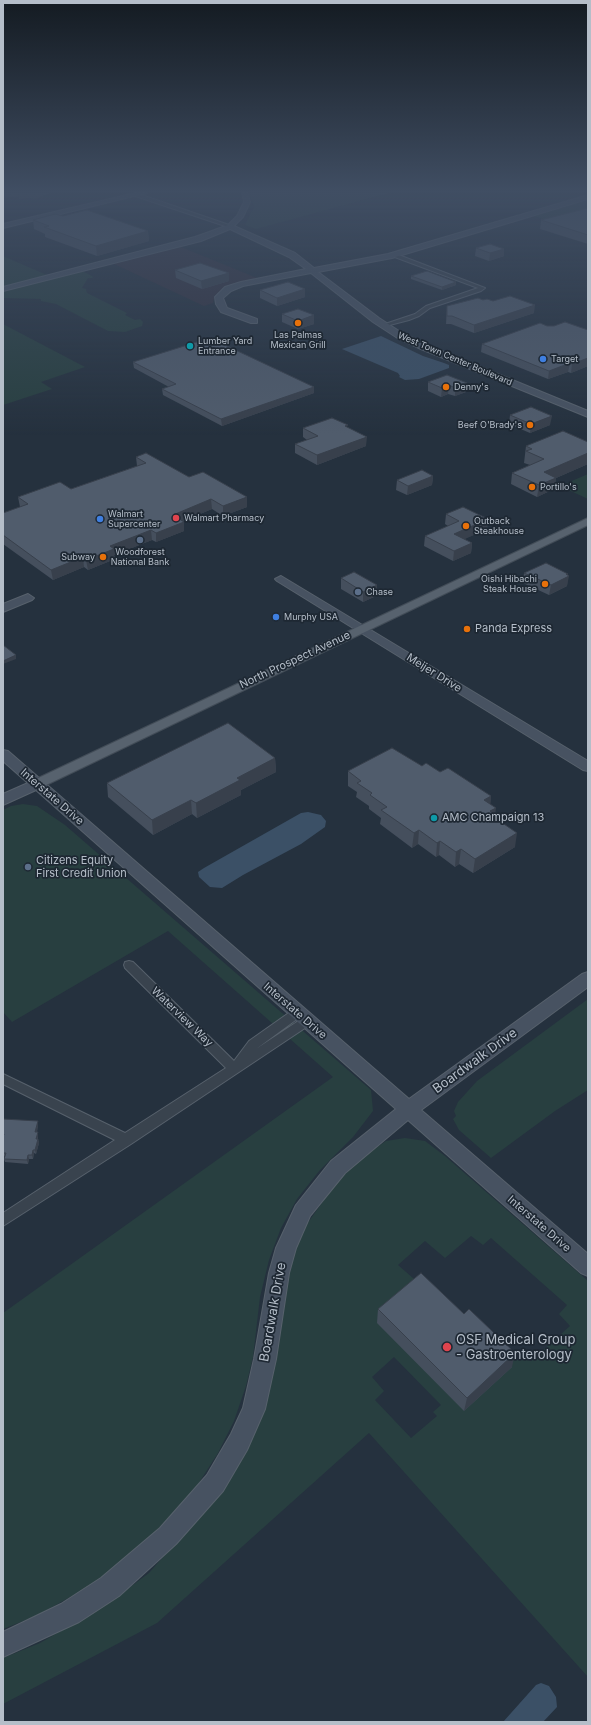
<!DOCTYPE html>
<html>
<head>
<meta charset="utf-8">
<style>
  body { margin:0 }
  #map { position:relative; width:591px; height:1725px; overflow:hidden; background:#25313e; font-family:Inter,sans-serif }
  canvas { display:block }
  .frame { position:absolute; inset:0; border:4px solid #b5bec9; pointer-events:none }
</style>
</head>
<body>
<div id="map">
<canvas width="591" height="1725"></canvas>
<div class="frame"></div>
</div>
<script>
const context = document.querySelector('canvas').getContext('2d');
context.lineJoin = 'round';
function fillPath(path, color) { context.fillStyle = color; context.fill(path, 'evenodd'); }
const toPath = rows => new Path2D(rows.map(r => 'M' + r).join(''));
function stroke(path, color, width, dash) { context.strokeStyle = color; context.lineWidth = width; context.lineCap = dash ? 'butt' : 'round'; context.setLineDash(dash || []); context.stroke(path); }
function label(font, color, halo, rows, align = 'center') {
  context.font = font + ' Inter,sans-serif'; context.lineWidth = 3.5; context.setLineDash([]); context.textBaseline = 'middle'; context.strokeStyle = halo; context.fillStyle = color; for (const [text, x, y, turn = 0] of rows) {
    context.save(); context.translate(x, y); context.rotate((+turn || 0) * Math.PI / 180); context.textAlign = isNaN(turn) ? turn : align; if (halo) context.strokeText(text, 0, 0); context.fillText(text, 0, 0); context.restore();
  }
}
fillPath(toPath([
  [181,247,257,278,224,288,215,295,213,303,204,306,114,264]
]), '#32313f');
fillPath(toPath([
  [249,193,389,193,256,229,245,225,254,207],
  [588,200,588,230,583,232,534,216],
  [3,256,47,275,3,287],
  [78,272,84,272,92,276,93,278,88,278,82,288,86,289,87,293,127,313,125,315,135,320,140,319,143,322,142,326,125,332,108,331,56,304,41,301,41,299,3,298,3,291],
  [3,324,85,367,41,382,52,389,3,405],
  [588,474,588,499,560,486],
  [23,804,37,806,65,825,371,1090,373,1111,353,1137,320,1170,297,1199,281,1228,269,1260,260,1297,253,1357,246,1386,234,1421,218,1453,195,1489,139,1550,107,1574,81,1591,36,1616,3,1629,3,1313,333,1077,168,931,12,1022,3,1012,3,810,11,806],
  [588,999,588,1090,555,1111,491,1158,459,1130,453,1119,456,1116,454,1111,458,1102,477,1081],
  [405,1138,425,1141,445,1156,588,1281,588,1677,369,1433,157,1623,3,1704,3,1658,40,1643,110,1602,149,1573,225,1486,291,1261,302,1231,336,1183,361,1158,386,1141],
  [471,1236,483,1245,491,1238,567,1305,559,1314,570,1326,531,1361,517,1350,506,1359,398,1265,425,1241,445,1258],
  [394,1357,441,1405,433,1412,437,1416,411,1438,375,1400,384,1391,372,1377]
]), '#283f40');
fillPath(toPath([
  [381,336,423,356,444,363,449,365,449,368,419,379,405,380,399,377,400,376,398,373,342,349],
  [308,812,321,815,326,821,325,827,301,844,243,875,222,888,210,887,199,877,198,872,204,868,301,813],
  [541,1683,549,1686,556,1697,557,1707,543,1722,503,1722,536,1685]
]), '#3b5066');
const street = toPath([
  [135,194,139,194,232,226,228,227,135,196,135,194],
  [392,254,396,254,485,288,481,291,430,308,419,316,409,320,382,327,382,325,415,314,426,306,478,288,392,256,392,254],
  [129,961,133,962,234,1061,249,1041,293,1010,301,1010,303,1013,301,1016,256,1049,303,1018,307,1017,311,1018,313,1021,311,1024,131,1144,3,1226,3,1213,115,1140,3,1084,3,1074,125,1133,226,1068,125,968,124,965,125,962,129,961]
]);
const secondary = toPath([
  [135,193,147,193,3,228,3,224,135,193],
  [242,193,248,193,250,202,243,217,234,226,295,253,314,268,388,254,588,195,588,199,392,258,318,272,379,318,402,333,427,345,588,411,588,417,421,349,396,337,373,322,311,273,243,286,231,291,223,298,227,308,257,319,257,323,251,323,221,312,216,304,215,297,225,287,241,282,306,269,289,257,230,229,201,241,3,291,3,287,195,237,212,231,228,225,237,216,244,202,242,193],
  [281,576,588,761,588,771,583,770,277,581,275,579,281,576],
  [28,594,34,598,32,600,3,612,3,604,28,594],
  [3,750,8,751,409,1099,582,974,588,972,588,987,421,1110,588,1254,588,1276,581,1273,408,1120,345,1173,310,1216,296,1248,289,1273,276,1359,265,1409,247,1450,223,1491,176,1544,119,1596,79,1622,3,1657,3,1632,61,1604,101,1578,160,1528,207,1475,231,1434,243,1408,254,1359,269,1273,276,1248,296,1205,331,1161,396,1109,36,790,3,805,3,794,28,783,3,761,3,750]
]);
const primary = toPath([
  [588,518,588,525,42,787,32,787,30,784,32,781,588,518]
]);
stroke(street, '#57616c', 2);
stroke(secondary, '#57616c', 2);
stroke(primary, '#424c57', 2);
fillPath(street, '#39434e');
fillPath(secondary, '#475261');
fillPath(primary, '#57626e');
fillPath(toPath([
  [588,208,588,244,540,229,541,220],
  [63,216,148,231,149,241,97,256,45,237,45,234,34,229,33,220],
  [476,248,504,249,504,256,489,261,475,256],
  [175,270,229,281,202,289,176,278],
  [411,276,456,282,456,285,442,290,411,279],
  [305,289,305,297,277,306,260,298,260,290],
  [483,300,493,301,534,313,474,333,451,324,446,324,447,306],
  [282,314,314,324,298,329,282,322],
  [547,326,588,330,588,366,571,373,568,372,548,379,481,352,482,344],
  [133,362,314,387,314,393,222,426,163,395,162,389,169,387,134,368],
  [428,382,467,383,466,392,455,396,448,394,441,397,428,391],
  [510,415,550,425,530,433,509,424],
  [303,428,348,428,366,446,317,465,295,453,295,444,307,440,303,437],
  [588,442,588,464,556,478,554,489,537,497,511,484,512,473,530,465,524,463,526,446],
  [136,457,189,477,247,507,223,516,212,509,183,521,184,531,156,542,152,540,114,555,115,559,88,570,84,567,53,580,3,544,3,513,20,507,18,497,71,489,137,466],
  [433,476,432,485,407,495,396,490,397,480],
  [446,514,488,519,487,529,464,539,472,543,471,553,453,561,424,546,425,536,448,526,445,524],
  [524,573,568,574,567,586,549,595,523,583],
  [341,578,377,585,376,596,363,602,341,589],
  [275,758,276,772,241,790,241,795,197,818,192,814,153,835,108,797,107,783],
  [422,766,440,772,491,796,490,804,495,814,503,823,515,847,473,873,459,864,455,867,439,855,436,857,418,844,412,848,380,824,381,818,369,809,369,806,356,797,357,792,348,786,348,771],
  [3,1119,38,1125,37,1132,38,1132,38,1139,39,1143,36,1154,34,1153,33,1159,29,1159,28,1164,5,1162,4,1159,5,1156,3,1156],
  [378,1309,512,1367,464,1411,377,1323]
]), '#454f5d');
fillPath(toPath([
  [3,193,18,193,19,197,3,198],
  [18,193,50,193,38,198,19,199],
  [148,231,149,241,97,256,96,246],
  [504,249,504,256,489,261,490,253],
  [229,273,229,281,202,289,201,281],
  [456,282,456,285,442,290,442,287],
  [305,289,305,297,277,306,277,298],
  [535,305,534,313,474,333,474,325],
  [314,315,314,324,298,329,298,321],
  [588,358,588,366,571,373,572,364],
  [570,363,568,372,548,379,549,371],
  [467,383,466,392,455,396,455,388],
  [449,385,448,394,441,397,442,388],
  [314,387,314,393,222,426,221,419],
  [552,416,550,425,530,433,531,424],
  [367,437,366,446,317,465,317,455],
  [588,453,588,464,556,478,554,489,537,497,539,485,544,472],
  [433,476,432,485,407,495,408,486],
  [247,497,247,507,223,516,223,506],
  [211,499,212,509,173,525,173,515],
  [488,519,487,529,454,544,454,534],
  [184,522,184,531,156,542,156,533],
  [151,530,152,540,114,555,115,559,88,570,86,560,110,546],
  [472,543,471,553,453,561,454,551],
  [83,557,84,567,53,580,51,570],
  [566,574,568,574,567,577,569,576,567,586,549,595,551,585],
  [377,585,376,596,363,602,363,592],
  [16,655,16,659,3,664,3,661],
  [275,758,276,772,241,790,241,795,197,818,196,803,237,778],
  [491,796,490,810,484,800],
  [191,800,192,814,153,835,152,820],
  [496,808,494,822,490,811],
  [419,830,418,844,412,848,414,833],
  [517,833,515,847,473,873,475,859],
  [440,841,439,855,436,857,437,843],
  [461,849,459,864,455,867,456,852],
  [38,1121,38,1125,36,1136,35,1132],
  [38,1132,38,1136,37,1142,36,1139],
  [38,1139,39,1143,36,1154,35,1150],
  [33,1150,34,1153,33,1159,32,1155],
  [28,1155,29,1159,28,1164,27,1160],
  [515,1353,512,1367,464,1411,467,1398]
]), '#38404c');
const building = toPath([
  [588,208,588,235,541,220,588,208],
  [87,210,148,231,96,246,44,227,49,226,33,220,55,214,63,216,87,210],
  [490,244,504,249,490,253,476,248,490,244],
  [200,263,229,273,201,281,175,270,200,263],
  [427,271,456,282,442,287,411,276,427,271],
  [288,282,305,289,277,298,260,290,288,282],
  [510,296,535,305,474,325,452,316,447,316,447,306,478,298,483,300,487,299,493,301,510,296],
  [298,309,314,315,298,321,282,314,298,309],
  [565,322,588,330,588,358,572,364,570,363,549,371,482,344,540,323,547,326,554,326,565,322],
  [210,338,314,387,221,419,162,389,176,384,133,362,210,338],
  [447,375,467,383,455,388,449,385,442,388,428,382,447,375],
  [531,407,552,416,531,424,510,415,531,407],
  [332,418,348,425,345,426,367,437,317,455,295,444,318,436,303,428,332,418],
  [563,431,588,442,588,453,544,472,556,478,539,485,512,473,544,459,526,451,532,449,526,446,563,431],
  [146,453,189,477,203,472,247,497,223,506,211,499,173,515,184,522,156,533,151,530,110,546,114,549,86,560,83,557,51,570,3,535,3,513,28,504,18,497,60,482,71,489,146,463,136,457,146,453],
  [422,470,433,476,408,486,397,480,422,470],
  [463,507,488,519,454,534,472,543,454,551,425,536,459,521,446,514,463,507],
  [546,563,568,574,566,574,569,576,551,585,524,573,546,563],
  [354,572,377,585,363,592,341,578,354,572],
  [3,645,16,655,3,661,3,645],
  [228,723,275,758,237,778,240,780,196,803,191,800,152,820,107,783,228,723],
  [392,748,422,766,426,763,440,772,448,768,491,796,484,800,496,808,490,811,503,820,501,822,517,833,475,859,461,849,456,852,440,841,437,843,419,830,414,833,381,810,387,807,370,795,372,793,357,783,361,781,348,771,392,748],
  [3,1119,38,1121,35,1132,38,1132,36,1139,38,1139,35,1150,33,1150,32,1155,28,1155,27,1160,4,1159,6,1153,3,1153,3,1137,4,1134,3,1134,3,1119],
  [421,1273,464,1314,469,1309,515,1353,467,1398,378,1309,421,1273]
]);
fillPath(building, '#505c6c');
stroke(building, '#38404c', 1);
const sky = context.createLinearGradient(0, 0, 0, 435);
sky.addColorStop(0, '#141b22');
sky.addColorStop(0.44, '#404e63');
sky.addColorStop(1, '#404e6300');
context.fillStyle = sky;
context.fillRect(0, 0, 591, 435);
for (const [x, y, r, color] of [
  [298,323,4,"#e8710a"],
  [190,346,4,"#0f9aa8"],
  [543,359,4,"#3f7fe0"],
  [446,387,4,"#e8710a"],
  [530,425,4,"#e8710a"],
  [532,487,4,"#e8710a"],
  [176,518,4,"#e0444e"],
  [100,519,4,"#3f7fe0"],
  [466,526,4,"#e8710a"],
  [140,540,4,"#5c6f8a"],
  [103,557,4,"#e8710a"],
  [545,584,4,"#e8710a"],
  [358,592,4,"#5c6f8a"],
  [276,617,4,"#3f7fe0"],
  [467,629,4,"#e8710a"],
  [434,818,4,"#0f9aa8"],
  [28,867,4,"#5c6f8a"],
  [447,1347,5,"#e0444e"]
]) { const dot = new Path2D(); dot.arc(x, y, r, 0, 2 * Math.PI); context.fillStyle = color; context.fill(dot); stroke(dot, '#1e2833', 1.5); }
label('9px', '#b5bec9', '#1e2833', [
  ["Las Palmas",298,335,"center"],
  ["Mexican Grill",298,345,"center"],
  ["Lumber Yard",198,341],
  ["Entrance",198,351],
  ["Target",551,359],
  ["Denny's",454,387],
  ["Beef O'Brady's",522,425,"right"],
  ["Portillo's",540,487],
  ["Walmart",108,514],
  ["Supercenter",108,524],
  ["Walmart Pharmacy",184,518],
  ["Outback",474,521],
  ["Steakhouse",474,531],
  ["Woodforest",140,552,"center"],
  ["National Bank",140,562,"center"],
  ["Subway",95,557,"right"],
  ["Oishi Hibachi",537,579,"right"],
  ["Steak House",537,589,"right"],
  ["Chase",366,592],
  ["Murphy USA",284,617]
], 'left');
label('9px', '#b5bec9', '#1e2833', [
  ["West Town Center Boulevard",455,359,23]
]);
label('11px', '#b5bec9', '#1e2833', [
  ["Panda Express",475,629],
  ["AMC Champaign 13",442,818],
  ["Citizens Equity",36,861],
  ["First Credit Union",36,874]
], 'left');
label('11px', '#b5bec9', '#1e2833', [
  ["North Prospect Avenue",295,660,-25],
  ["Meijer Drive",434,673,32],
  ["Interstate Drive",52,797,41],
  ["Interstate Drive",295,1011,41],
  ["Waterview Way",182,1017,44],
  ["Interstate Drive",539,1224,41]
]);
label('13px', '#b5bec9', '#1e2833', [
  ["Boardwalk Drive",475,1061,-36],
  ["Boardwalk Drive",273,1312,-80]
]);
label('13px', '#b5bec9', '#1e2833', [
  ["OSF Medical Group",456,1340],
  ["- Gastroenterology",456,1355]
], 'left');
</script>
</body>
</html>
